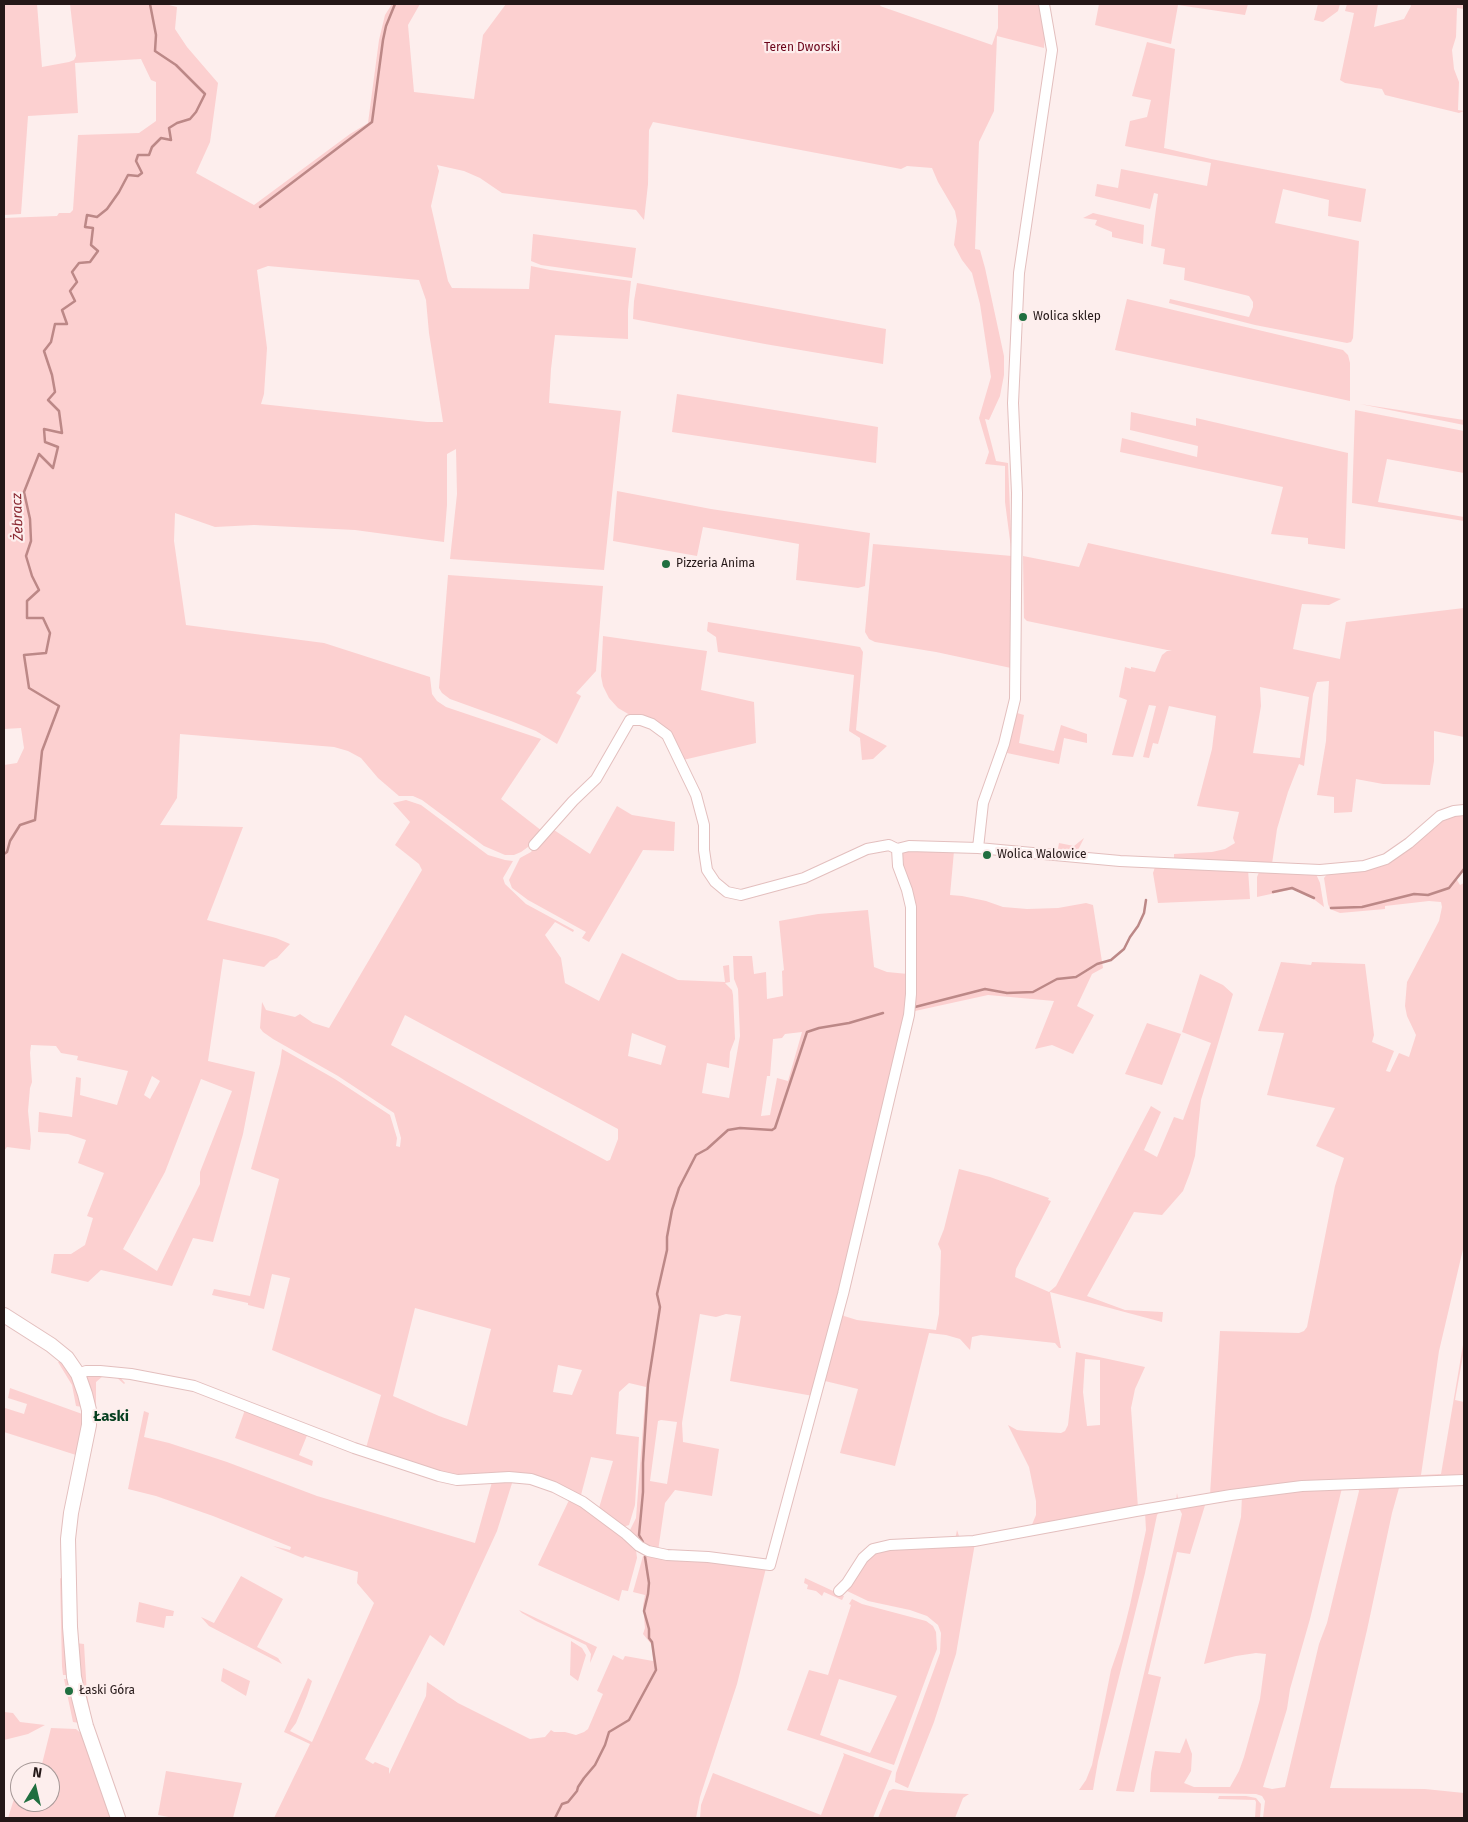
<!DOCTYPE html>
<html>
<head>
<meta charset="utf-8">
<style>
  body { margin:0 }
  #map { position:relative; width:1468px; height:1822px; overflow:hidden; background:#fdeeed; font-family:"Fira Sans",sans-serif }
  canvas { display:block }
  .frame { position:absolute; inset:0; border:5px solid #241717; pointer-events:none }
  .north { position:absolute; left:10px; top:1762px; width:50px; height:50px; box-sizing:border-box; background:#fdeeed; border:1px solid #a69897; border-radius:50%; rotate:9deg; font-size:14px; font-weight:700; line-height:20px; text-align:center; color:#241717 }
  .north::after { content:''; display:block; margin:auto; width:18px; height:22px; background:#206f40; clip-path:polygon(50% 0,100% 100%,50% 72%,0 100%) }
</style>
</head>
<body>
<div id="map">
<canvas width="1468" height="1822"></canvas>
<div class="frame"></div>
<div class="north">N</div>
</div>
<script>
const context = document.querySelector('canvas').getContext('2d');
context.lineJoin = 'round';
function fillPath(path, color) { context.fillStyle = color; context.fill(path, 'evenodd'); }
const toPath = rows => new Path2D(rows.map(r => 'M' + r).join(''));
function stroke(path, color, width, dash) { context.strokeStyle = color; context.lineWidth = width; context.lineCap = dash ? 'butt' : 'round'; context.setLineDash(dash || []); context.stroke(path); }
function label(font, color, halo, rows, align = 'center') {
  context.font = font + ' "Fira Sans",sans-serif'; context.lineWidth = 4.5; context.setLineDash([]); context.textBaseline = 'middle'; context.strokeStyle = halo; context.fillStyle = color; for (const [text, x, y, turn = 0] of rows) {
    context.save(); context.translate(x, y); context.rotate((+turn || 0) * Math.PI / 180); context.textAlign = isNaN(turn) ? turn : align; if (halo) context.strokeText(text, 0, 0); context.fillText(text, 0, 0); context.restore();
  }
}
fillPath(toPath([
  [4,4,37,4,42,67,69,62,74,60,76,56,70,4,165,4,177,7,175,29,187,47,218,83,210,142,196,173,254,205,350,134,368,123,379,40,385,15,392,4,420,4,408,25,414,92,474,99,483,35,506,4,881,4,880,6,992,45,998,28,998,4,1040,4,1045,29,1044,48,997,36,994,111,979,142,975,249,980,250,985,268,1004,356,1004,375,1000,396,989,420,985,419,996,461,1008,463,1012,556,1011,668,936,652,875,642,869,639,865,632,873,544,1012,556,1005,502,1005,466,985,464,989,452,979,418,991,377,980,304,972,273,962,260,954,245,957,221,955,211,938,182,932,168,907,166,901,169,653,122,649,130,648,184,644,220,636,210,502,193,480,178,464,171,437,165,439,171,431,206,448,281,452,288,529,289,531,266,550,270,631,281,628,310,628,339,555,335,551,369,549,403,621,411,604,570,450,559,457,494,456,449,447,454,447,505,444,542,355,530,254,525,215,527,175,513,174,541,186,625,324,643,430,677,432,694,437,701,446,707,541,739,501,799,542,831,528,847,521,852,514,855,505,855,484,846,422,800,413,796,399,796,378,778,361,758,348,751,334,747,180,734,177,798,160,825,243,827,207,920,276,938,290,944,277,958,270,961,264,967,223,959,208,1061,255,1072,243,1134,213,1242,193,1238,172,1286,101,1270,88,1282,51,1273,54,1254,71,1254,85,1245,93,1218,87,1216,104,1173,78,1163,86,1140,68,1134,38,1132,39,1112,72,1117,76,1077,81,1078,80,1095,117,1105,128,1071,77,1060,78,1056,61,1053,56,1046,31,1045,30,1053,32,1082,30,1088,28,1111,31,1140,30,1150,7,1147,4,1151,4,765,17,763,24,748,21,728,4,729,4,218,57,216,59,213,70,213,73,210,78,135,139,133,156,121,156,82,151,80,141,59,75,63,78,113,28,116,21,214,4,215],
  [268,266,419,280,426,300,429,333,443,422,427,422,261,404,264,394,267,348,257,270],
  [152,1076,160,1081,150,1099,144,1095],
  [201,1079,232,1091,200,1172,200,1184,157,1271,123,1249,165,1172],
  [1099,4,1248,4,1245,15,1178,5,1171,44,1095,25],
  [1318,4,1340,4,1338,11,1323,22,1314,20],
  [1347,4,1378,4,1374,27,1404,19,1411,6,1410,4,1464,4,1464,9,1457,8,1456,37,1452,50,1454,69,1459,82,1458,110,1464,111,1459,113,1385,95,1382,89,1345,83,1340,80,1354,13,1345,11],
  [1147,42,1175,49,1164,148,1211,159,1366,189,1361,222,1328,216,1329,200,1283,189,1275,223,1359,241,1353,338,1351,342,1347,343,1255,325,1169,303,1170,299,1249,317,1253,307,1253,302,1249,296,1184,280,1185,268,1163,264,1165,249,1151,246,1158,194,1154,193,1150,209,1095,196,1097,184,1118,188,1121,169,1207,186,1211,163,1125,146,1130,121,1147,117,1151,100,1132,96],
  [1093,213,1144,225,1143,244,1112,237,1112,232,1095,225,1097,220,1083,218],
  [533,234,636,248,632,278,541,265,531,261],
  [637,283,886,329,883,364,765,344,633,319,634,301],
  [1127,299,1343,350,1348,355,1350,363,1350,401,1115,350],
  [677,394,878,427,876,463,672,432],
  [1360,404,1464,420,1464,425],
  [1355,410,1464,431,1464,473,1387,459,1378,502,1464,517,1464,521,1352,503],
  [1131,412,1196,426,1196,418,1348,453,1345,549,1308,544,1308,538,1271,534,1283,487,1120,452,1122,438,1197,457,1198,446,1130,430],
  [617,491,711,509,870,533,865,586,858,588,796,580,799,544,703,527,697,556,613,541],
  [1088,543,1341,599,1329,605,1302,604,1293,649,1340,659,1346,622,1464,608,1464,737,1434,731,1434,761,1430,785,1383,784,1356,779,1352,812,1334,813,1334,797,1317,795,1326,741,1329,681,1317,682,1313,694,1304,766,1299,764,1288,792,1277,829,1272,864,1174,860,1174,854,1212,852,1225,849,1235,843,1233,838,1239,812,1197,806,1212,749,1216,716,1169,706,1158,744,1153,743,1149,758,1143,757,1156,706,1149,705,1133,757,1112,755,1127,700,1119,697,1125,667,1131,669,1131,667,1155,672,1162,655,1167,651,1172,651,1027,621,1024,618,1023,556,1079,567],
  [1260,687,1309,697,1300,758,1253,753,1261,706],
  [448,575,603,586,596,671,576,693,581,696,557,744,536,731,511,721,450,699,442,693,439,688],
  [708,622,860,647,863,652,856,730,887,746,873,759,862,760,860,738,849,731,854,675,718,652,716,637,707,631],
  [603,636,707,651,701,690,754,702,756,743,683,760,671,736,644,718,630,715,618,708,609,698,603,686,601,676],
  [1017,713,1024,715,1019,743,1054,751,1061,725,1087,734,1087,743,1064,738,1059,764,1007,753],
  [406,800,421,805,488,855,505,860,513,861,503,878,505,884,526,904,574,930,573,932,555,922,545,935,561,958,565,983,599,1001,622,953,678,980,725,982,723,966,729,965,730,982,725,983,732,990,733,995,735,1039,730,1052,729,1068,707,1063,702,1093,729,1098,740,1036,738,989,734,979,733,956,752,956,754,974,766,972,767,999,783,996,782,971,784,970,779,921,818,914,868,910,874,967,887,972,908,974,906,1013,902,1032,813,1396,730,1381,741,1316,726,1314,716,1317,700,1314,682,1423,683,1442,719,1449,712,1496,675,1490,665,1503,658,1551,641,1543,629,1532,636,1518,646,1387,629,1383,619,1392,616,1434,639,1437,635,1505,629,1525,623,1527,599,1508,613,1461,591,1457,581,1495,552,1482,456,1477,408,1460,407,1462,366,1448,381,1395,272,1350,290,1278,272,1274,264,1309,248,1305,248,1303,212,1295,214,1289,250,1296,279,1179,251,1169,280,1064,282,1049,335,1079,390,1115,397,1138,396,1146,400,1147,401,1138,394,1113,338,1076,273,1039,263,1032,260,1028,262,1002,266,1010,295,1017,300,1014,313,1023,329,1028,422,870,419,864,395,845,410,822,393,803],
  [405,1015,618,1129,618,1139,610,1160,607,1161,391,1045],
  [802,1032,788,1081,777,1078,770,1115,761,1116,767,1076,770,1076,773,1039,782,1038,785,1034],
  [632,1033,666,1046,661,1065,628,1056],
  [415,1308,491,1329,467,1426,439,1416,393,1396],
  [558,1365,582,1370,572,1395,553,1392],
  [661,1420,677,1422,667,1484,650,1481,658,1421],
  [617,806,632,815,675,822,674,851,643,850,589,942,582,938,586,932,528,900,512,888,509,880,520,858,531,852,551,828,590,854],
  [1464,813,1464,871,1456,878,1460,885,1464,883,1464,1245,1439,1351,1421,1475,1441,1474,1464,1339,1464,1350,1455,1400,1464,1402,1464,1478,1176,1501,1177,1493,1178,1498,1186,1499,1210,1495,1220,1331,1299,1333,1304,1331,1307,1327,1335,1186,1344,1158,1316,1146,1335,1108,1267,1095,1284,1033,1258,1031,1281,962,1311,965,1312,962,1365,964,1374,1035,1372,1042,1394,1051,1386,1071,1390,1072,1399,1053,1409,1057,1416,1035,1407,1016,1405,1006,1407,982,1439,921,1442,907,1441,902,1429,901,1385,906,1385,909,1340,913,1330,909,1328,904,1324,878,1328,873,1362,869,1438,820],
  [1084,838,1075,856,1057,854,1059,843,1074,846],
  [904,851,954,851,950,895,962,896,986,901,1003,907,1027,909,1058,908,1086,903,1093,905,1103,968,1092,974,1077,1006,1094,1015,1073,1054,1052,1045,1035,1049,1054,1001,988,995,915,1011,915,997,902,867,902,853],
  [1155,867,1248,869,1250,899,1158,903,1153,873],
  [1259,872,1316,874,1320,883,1324,907,1307,894,1294,889,1257,897,1257,877],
  [1200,974,1223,985,1233,994,1201,1100,1195,1156,1190,1173,1183,1191,1162,1215,1134,1212,1087,1296,1125,1310,1163,1312,1162,1322,1050,1292,1061,1348,1059,1348,1055,1343,981,1335,972,1337,970,1350,960,1339,946,1335,929,1333,895,1466,840,1453,858,1389,825,1381,842,1312,844,1316,857,1320,936,1330,939,1314,941,1251,938,1244,944,1229,959,1169,990,1177,1049,1198,1048,1200,1051,1201,1016,1269,1015,1277,1049,1292,1056,1286,1151,1106,1161,1112,1144,1150,1157,1157,1174,1117,1183,1120,1211,1043,1182,1032],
  [1147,1023,1181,1034,1162,1085,1125,1074],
  [1076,1352,1145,1367,1135,1389,1131,1408,1138,1508,1075,1519,1040,1527,955,1540,957,1530,959,1536,962,1538,970,1538,1031,1527,1036,1515,1036,1501,1029,1467,1008,1425,1017,1430,1025,1431,1061,1433,1065,1431,1068,1425],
  [1085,1359,1100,1360,1100,1425,1087,1426,1083,1392],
  [58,1362,66,1362,68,1365,82,1407,76,1406,72,1385],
  [95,1373,118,1375,125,1383,124,1384,115,1376,109,1375,103,1376,96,1382,96,1427,86,1477,84,1475,93,1423,93,1406,86,1380,88,1375],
  [10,1388,85,1415,76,1455,4,1432,5,1408,24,1414,27,1404,8,1398],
  [246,1407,308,1433,299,1455,313,1461,312,1466,235,1438],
  [144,1411,149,1413,144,1437,169,1443,227,1462,317,1496,475,1543,492,1482,513,1480,497,1531,444,1646,430,1635,365,1759,373,1764,375,1762,389,1768,389,1774,426,1696,427,1682,458,1703,530,1739,545,1737,551,1730,554,1732,565,1732,576,1735,584,1732,588,1729,603,1694,597,1691,613,1655,623,1660,625,1656,653,1661,652,1645,643,1634,645,1628,643,1606,645,1595,633,1592,643,1556,646,1554,766,1568,737,1684,700,1797,696,1818,274,1818,310,1744,284,1732,308,1678,312,1681,307,1696,296,1723,290,1731,312,1742,374,1603,357,1583,358,1572,305,1556,303,1558,273,1546,290,1550,291,1547,213,1516,156,1496,128,1489],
  [1464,1483,1464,1485,1399,1488,1392,1513,1367,1630,1330,1788,1425,1789,1464,1793,1464,1818,1263,1818,1265,1801,1262,1796,1256,1794,1150,1792,1151,1773,1155,1751,1180,1753,1186,1738,1192,1754,1191,1771,1184,1783,1194,1787,1230,1787,1239,1771,1244,1757,1260,1699,1266,1654,1256,1653,1236,1656,1204,1664,1241,1517,1242,1496,1297,1488,1342,1488,1310,1619,1290,1689,1287,1709,1263,1787,1272,1789,1285,1787,1319,1644,1327,1623,1359,1491,1357,1486],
  [570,1498,605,1520,636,1550,637,1558,628,1591,622,1590,619,1601,538,1565],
  [1206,1502,1190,1554,1177,1552,1148,1674,1161,1677,1134,1792,1116,1791,1182,1514,1180,1510,1177,1509,1160,1511,1157,1515,1145,1573,1098,1761,1093,1790,1079,1790,1086,1780,1092,1765,1111,1670,1121,1641,1130,1605,1146,1530,1145,1512],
  [975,1543,956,1654,934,1722,908,1788,895,1782,896,1773,940,1653,941,1633,938,1625,927,1616,910,1610,868,1601,845,1590,868,1555,879,1549],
  [241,1576,283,1599,257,1647,278,1658,282,1664,209,1626,201,1617,214,1623],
  [60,1578,62,1579,68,1674,66,1675,63,1675,62,1666],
  [805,1578,844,1596,842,1600,824,1592,822,1596,816,1591,807,1589,808,1585,804,1583],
  [852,1599,862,1604,926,1621,933,1626,936,1632,937,1649,933,1659,894,1765,787,1730,809,1670,828,1675,851,1605,849,1604],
  [839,1679,897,1696,870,1753,820,1735],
  [139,1602,174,1611,173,1616,166,1616,164,1628,136,1622],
  [519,1610,597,1647,590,1663,591,1654,586,1645,536,1621,522,1613],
  [571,1641,582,1648,586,1655,578,1681,570,1675],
  [76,1643,84,1644,87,1695,90,1709,85,1708],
  [223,1668,250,1681,246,1696,221,1681],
  [64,1679,69,1679,79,1723,73,1722],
  [4,1712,13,1713,20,1722,45,1725,28,1734,4,1740],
  [51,1728,76,1729,83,1735,114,1818,8,1818,14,1799,20,1796,20,1802,50,1802,50,1772,40,1772],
  [843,1753,892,1771,873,1818,700,1818,701,1805,713,1773,821,1815,844,1755],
  [166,1771,242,1783,233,1818,174,1818,158,1815],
  [893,1789,917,1792,969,1794,963,1798,955,1818,878,1818,889,1791],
  [1219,1796,1246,1796,1256,1798,1261,1804,1260,1818,1255,1818,1256,1802,1255,1800,1218,1799]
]), '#fcd0d0');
stroke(toPath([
  [260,207,372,122,383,40,386,26,395,4],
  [4,854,7,852,10,841,20,825,35,820,42,751,59,706,29,688,24,655,46,653,50,633,43,618,27,618,27,601,39,590,32,576,26,556,31,541,30,519,24,492,39,454,53,468,58,447,45,442,44,429,62,433,59,411,48,400,55,392,52,375,44,351,51,342,55,324,67,324,62,310,75,301,70,291,77,282,72,272,79,263,90,262,98,251,91,245,93,228,85,227,87,215,97,217,107,209,119,192,128,175,138,176,142,173,136,161,138,155,149,155,152,147,161,138,171,140,169,128,177,123,190,119,196,112,205,94,176,65,155,51,156,35,150,4],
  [1273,892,1292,888,1314,898],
  [1331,908,1362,907,1414,894,1428,895,1449,888,1464,869],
  [915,1007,985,989,1007,993,1033,992,1057,979,1076,977,1097,964,1111,960,1124,949,1130,937,1138,926,1144,913,1146,900],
  [643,1542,639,1535,643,1492,643,1463,648,1384,660,1307,657,1294,667,1250,667,1237,672,1210,679,1188,696,1155,707,1149,728,1130,740,1128,772,1130,775,1128,807,1032,819,1028,849,1023,883,1013],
  [555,1818,562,1804,568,1802,577,1791,578,1787,584,1778,595,1765,605,1745,609,1732,629,1720,656,1670,652,1642,649,1638,649,1629,644,1611,648,1594,649,1583,645,1557]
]), '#bc8887', 2.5);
const street = toPath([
  [534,845,573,801,596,779,630,720,641,720,652,724,667,735,696,795,704,825,704,850,707,870,715,882,727,892,741,895,804,878,867,849,889,845,897,849],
  [978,848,983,803,1004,744,1015,699,1017,493,1013,403,1019,273,1052,50,1044,4],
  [897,849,909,846,978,848,1120,861,1320,870,1364,866,1386,859,1409,843,1440,816,1454,811,1464,810],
  [78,1374,86,1371,100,1371,131,1374,194,1386,354,1448,439,1476,457,1480,509,1477,531,1479,554,1487,583,1502,626,1534,639,1546,648,1551,667,1555,708,1557,770,1565,843,1294,909,1015,911,994,911,907,907,890,898,866,897,849],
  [839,1591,847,1583,863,1558,873,1549,890,1545,974,1541,1136,1511,1231,1495,1302,1486,1464,1480]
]);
const secondary = toPath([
  [4,1315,51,1345,67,1358,78,1374,85,1394,89,1410,89,1425,71,1513,68,1539,70,1627,74,1677,79,1698,86,1726,118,1818]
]);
stroke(street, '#e3bfbe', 12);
stroke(secondary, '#e3bfbe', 16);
stroke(street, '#fff', 10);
stroke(secondary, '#fff', 14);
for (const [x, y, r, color] of [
  [1023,317,5,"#206f40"],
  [666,564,5,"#206f40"],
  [987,855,5,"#206f40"],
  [69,1691,5,"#206f40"]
]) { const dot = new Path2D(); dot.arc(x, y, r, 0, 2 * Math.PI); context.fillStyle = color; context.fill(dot); stroke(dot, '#fdeeed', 2); }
label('12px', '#6a0319', '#fdeeed', [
  ["Teren Dworski",802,48]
]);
label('12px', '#241717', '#fdeeed', [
  ["Wolica sklep",1033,317],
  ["Pizzeria Anima",676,564],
  ["Wolica Walowice",997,855],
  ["Łaski Góra",79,1691]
], 'left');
label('italic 14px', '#892831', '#fdeeed', [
  ["Żebracz",18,517,-92]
]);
label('bold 15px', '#053f1f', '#fdeeed', [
  ["Łaski",111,1417]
]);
</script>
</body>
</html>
